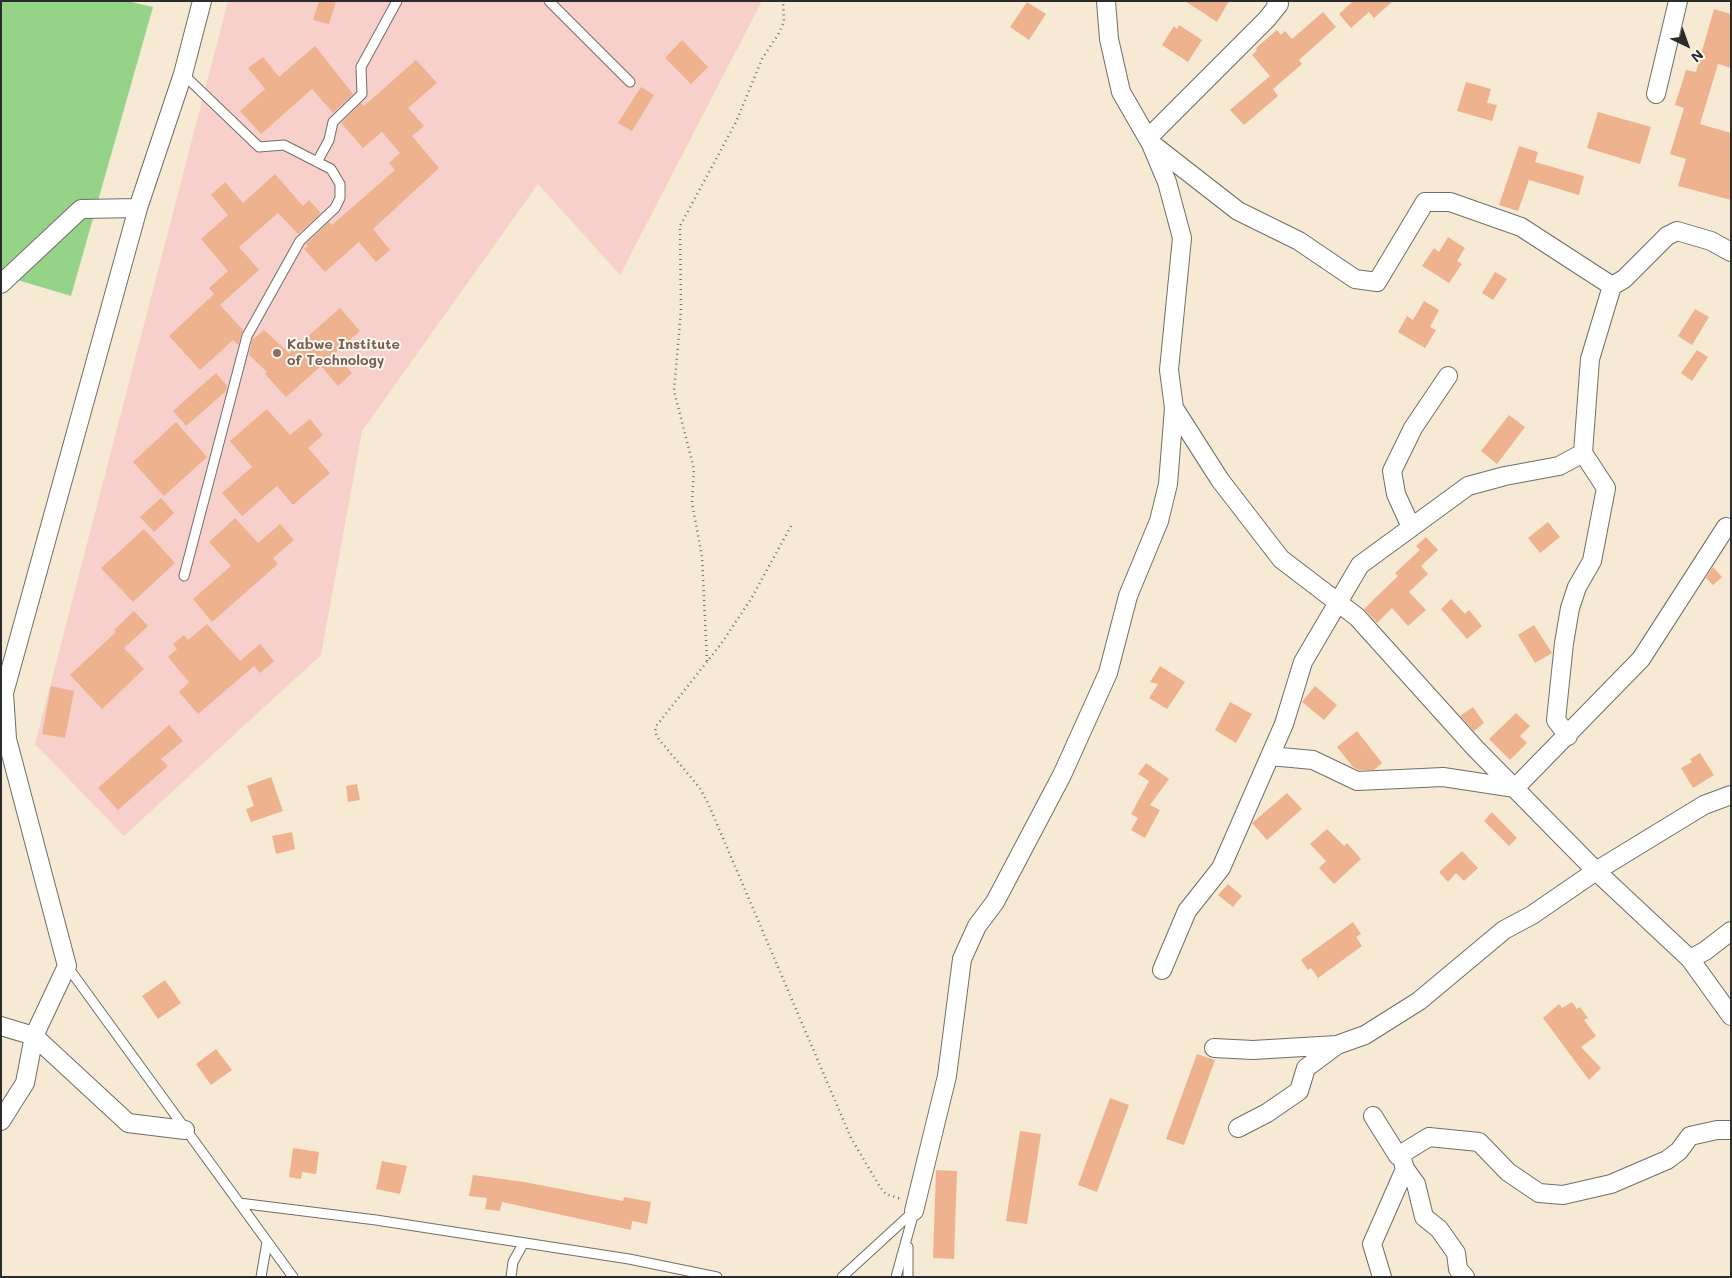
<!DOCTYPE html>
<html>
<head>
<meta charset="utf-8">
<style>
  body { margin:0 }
  #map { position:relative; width:1732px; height:1278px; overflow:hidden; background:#f6ead5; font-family:Mali,sans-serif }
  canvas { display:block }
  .frame { position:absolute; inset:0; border:2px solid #2b2b2b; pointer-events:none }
  .north { position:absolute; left:1662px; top:20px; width:50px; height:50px; -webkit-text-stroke:4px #fbf7ec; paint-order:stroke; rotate:138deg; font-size:14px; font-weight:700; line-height:20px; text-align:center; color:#2b2b2b }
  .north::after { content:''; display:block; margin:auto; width:18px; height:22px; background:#2b2b2b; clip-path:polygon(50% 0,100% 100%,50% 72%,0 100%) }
</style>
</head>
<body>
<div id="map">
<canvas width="1732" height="1278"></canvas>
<div class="frame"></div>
<div class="north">N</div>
</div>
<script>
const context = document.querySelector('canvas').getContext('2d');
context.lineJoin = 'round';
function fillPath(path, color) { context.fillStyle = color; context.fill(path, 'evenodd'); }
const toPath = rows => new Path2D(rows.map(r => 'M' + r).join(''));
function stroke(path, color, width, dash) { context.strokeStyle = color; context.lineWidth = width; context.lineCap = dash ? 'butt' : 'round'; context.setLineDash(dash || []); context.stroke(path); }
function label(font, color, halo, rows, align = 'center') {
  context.font = font + ' Mali,sans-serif'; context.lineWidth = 4; context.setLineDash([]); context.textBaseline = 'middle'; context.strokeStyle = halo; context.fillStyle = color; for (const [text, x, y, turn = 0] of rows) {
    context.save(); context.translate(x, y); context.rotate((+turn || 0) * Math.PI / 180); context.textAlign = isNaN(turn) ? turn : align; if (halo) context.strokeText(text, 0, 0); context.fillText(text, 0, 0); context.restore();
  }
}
fillPath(toPath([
  [228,1,762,1,620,275,538,184,362,431,321,655,124,836,35,744]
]), '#f7d0cb');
fillPath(toPath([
  [1,1,127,1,153,7,71,296,1,275]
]), '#95d389');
fillPath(toPath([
  [319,1,336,1,329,24,313,20],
  [1185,1,1229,1,1217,22],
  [1353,1,1393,1,1374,18,1369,12,1351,28,1339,14],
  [1027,2,1046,14,1029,40,1010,27],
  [1714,9,1731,14,1731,68,1718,64,1700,124,1731,133,1731,200,1678,186,1686,159,1670,154,1684,108,1675,105,1686,70,1696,72],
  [1323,12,1336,27,1299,60,1302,64,1273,89,1278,96,1244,125,1230,110,1270,76,1252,55,1257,50,1256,48,1277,30,1281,35,1285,31,1292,39],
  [1179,25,1202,40,1188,62,1162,45,1174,26,1177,29],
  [682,40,708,67,691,84,665,58],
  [315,46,353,94,333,113,312,89,261,134,240,111,265,89,248,68,263,57,279,77],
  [416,60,437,83,408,108,424,126,412,136,439,168,373,229,390,250,376,262,359,242,325,272,304,249,308,246,306,244,329,222,332,225,395,170,389,163,400,153,382,132,363,148,341,123,361,103,364,106],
  [1466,82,1491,89,1487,103,1497,105,1492,121,1457,111],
  [641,87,654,95,632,131,618,123],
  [1598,112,1651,127,1640,164,1587,148],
  [1519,146,1538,152,1535,162,1584,176,1579,195,1529,180,1518,211,1499,205],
  [275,174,303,206,309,200,321,213,298,234,278,213,239,247,259,270,220,305,243,330,238,345,233,340,200,370,169,336,214,294,209,288,228,271,201,239,228,215,211,195,225,182,243,203],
  [1448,237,1465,248,1457,261,1462,264,1449,283,1422,266,1434,248,1439,252],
  [1495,272,1507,279,1493,300,1482,293],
  [1424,301,1439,310,1430,327,1436,330,1425,348,1398,332,1407,316,1413,320],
  [340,308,360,331,335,353,352,373,338,386,321,366,286,397,265,374,267,372,249,355,252,340,264,330,289,353],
  [1695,309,1709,317,1692,345,1678,336],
  [1697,350,1708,357,1692,381,1681,373],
  [216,373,227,386,226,391,186,426,173,411],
  [267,409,290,435,310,419,323,435,308,448,330,473,293,505,277,486,242,516,222,493,252,467,230,441],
  [1509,415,1525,427,1497,464,1481,451],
  [176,422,207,457,164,496,133,462],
  [161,498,174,513,154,532,140,517],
  [235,518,258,543,280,524,294,540,273,558,278,564,212,622,193,599,231,566,209,542],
  [1548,522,1560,537,1540,553,1528,538],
  [144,529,175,563,133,602,101,568],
  [1426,537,1438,550,1421,566,1428,574,1409,592,1426,610,1408,626,1392,608,1377,623,1364,609,1398,576,1395,573,1420,550,1416,546],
  [1713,567,1722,577,1713,585,1706,578],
  [1451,599,1465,614,1469,610,1482,626,1467,639,1441,609],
  [134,611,148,626,124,648,144,669,102,709,70,675,116,632,114,630],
  [207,624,240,661,260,644,274,661,260,673,254,666,198,714,179,692,189,682,168,657,177,649,173,644,184,635,188,640],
  [1534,625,1552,653,1535,663,1518,635],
  [1160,666,1185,682,1167,709,1149,698,1158,684,1150,682],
  [51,686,74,691,65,738,42,734],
  [1315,686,1337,705,1324,720,1302,702],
  [1230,702,1252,714,1236,743,1215,730],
  [1473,707,1484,723,1474,731,1460,716],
  [1516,713,1530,726,1520,736,1527,743,1510,760,1489,739],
  [169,725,183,741,161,759,168,766,118,810,98,788],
  [1357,731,1382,763,1374,770,1359,770,1353,767,1337,747],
  [1700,753,1714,775,1693,788,1681,768,1692,762,1690,759],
  [1146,763,1169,779,1150,805,1160,810,1145,838,1131,830,1138,818,1131,814,1149,781,1138,774],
  [271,777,283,811,251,822,246,809,254,806,247,786],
  [357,784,360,800,348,802,346,786],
  [1287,793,1302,809,1267,840,1252,823],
  [1492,812,1517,838,1509,846,1484,821],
  [1327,829,1344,846,1347,843,1361,859,1334,884,1319,868,1326,861,1310,844],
  [292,832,295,849,276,854,272,836],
  [1462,851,1478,868,1464,881,1456,873,1448,882,1439,872],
  [1228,884,1242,896,1233,907,1218,895],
  [1353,922,1361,934,1356,937,1362,946,1318,978,1311,968,1308,970,1301,960],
  [165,980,181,1003,158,1019,142,996],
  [1572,1002,1577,1009,1580,1007,1588,1018,1584,1020,1596,1036,1581,1047,1601,1068,1589,1080,1543,1018,1559,1004,1562,1008],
  [216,1049,232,1070,211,1085,196,1064],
  [1197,1054,1215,1060,1184,1145,1166,1139],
  [1110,1098,1129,1105,1097,1192,1078,1185],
  [1020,1131,1041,1134,1027,1224,1006,1221],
  [293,1148,319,1152,316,1174,302,1172,301,1179,289,1177],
  [382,1161,407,1166,400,1194,376,1189],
  [936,1170,957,1171,954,1259,933,1258],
  [473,1175,524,1182,623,1201,624,1197,651,1202,647,1224,632,1221,631,1230,502,1202,500,1211,485,1209,487,1198,469,1196]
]), '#eeb28e');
const service = toPath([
  [549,1,630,82],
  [183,74,259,147,284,145,331,169,340,184,340,198,335,208,300,241,247,336,184,576],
  [317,162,329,140,333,122,362,94,361,67,397,1],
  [67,966,293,1277],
  [239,1203,376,1220,629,1259,717,1277],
  [908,1247,908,1277],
  [261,1277,267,1242],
  [511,1277,513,1262,523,1244],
  [842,1277,914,1211],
  [896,1277,914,1212]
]);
const minor = toPath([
  [1106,1,1109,39,1121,92,1151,144,1167,182,1182,238,1169,370,1174,408,1220,480,1281,559,1357,617,1475,748,1596,871,1690,959,1731,1016],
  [1656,94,1678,1],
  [1148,138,1267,19,1279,4,1276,1],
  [1152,144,1238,211,1299,241,1355,279,1377,282,1425,202,1450,202,1521,227,1612,286,1624,279,1667,236,1677,231,1711,241,1731,252],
  [1,284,81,209,138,208],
  [1411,527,1396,494,1392,471,1413,428,1448,376],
  [1568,736,1556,720,1564,643,1570,608,1577,587,1592,561,1606,488,1583,453],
  [1270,756,1313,760,1357,781,1443,777,1515,788,1641,659,1726,527],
  [1690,959,1705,951,1731,931],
  [1162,970,1187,911,1221,868,1284,724,1303,662,1360,565,1468,486,1505,476,1559,466,1583,453,1590,359,1612,286],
  [1,1026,34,1036,128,1123,185,1130],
  [1214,1048,1253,1050,1337,1045],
  [1373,1116,1398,1156,1429,1137,1479,1142,1508,1172,1539,1193,1563,1195,1611,1184,1667,1160,1679,1151,1690,1136,1717,1130,1731,1130],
  [1,1121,25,1083,34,1036,67,966,7,739,4,693,138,208,183,74,202,1],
  [1238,1128,1267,1113,1299,1091,1306,1068,1337,1045,1365,1035,1419,1001,1504,930,1532,915,1596,871,1704,805,1731,795],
  [1405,1169,1416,1184,1424,1217,1439,1229,1456,1253,1458,1269,1465,1277],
  [914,1211,947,1076,962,959,977,926,995,902,1062,775,1108,673,1128,596,1159,521,1168,484,1174,408],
  [1382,1277,1372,1244,1405,1169,1401,1155]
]);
stroke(service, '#726e66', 11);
stroke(minor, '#726e66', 20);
stroke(toPath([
  [791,526,751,599,721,644,657,725,655,731,657,737,699,787,708,803,851,1138,880,1187,886,1194,901,1199],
  [707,661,702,557,692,503,694,469,674,391,681,310,680,226,736,122,762,59,779,33,784,22,783,1]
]), '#726e66', 2.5, [1, 4]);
stroke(service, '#fff', 9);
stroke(minor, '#fff', 18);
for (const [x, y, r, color] of [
  [277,353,5,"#8d6e63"]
]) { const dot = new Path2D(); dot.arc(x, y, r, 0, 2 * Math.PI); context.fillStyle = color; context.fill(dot); stroke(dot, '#fbf7ec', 2); }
label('bold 14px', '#785e54', '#fbf7ec', [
  ["Kabwe Institute",287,345],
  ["of Technology",287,361]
], 'left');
</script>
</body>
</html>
